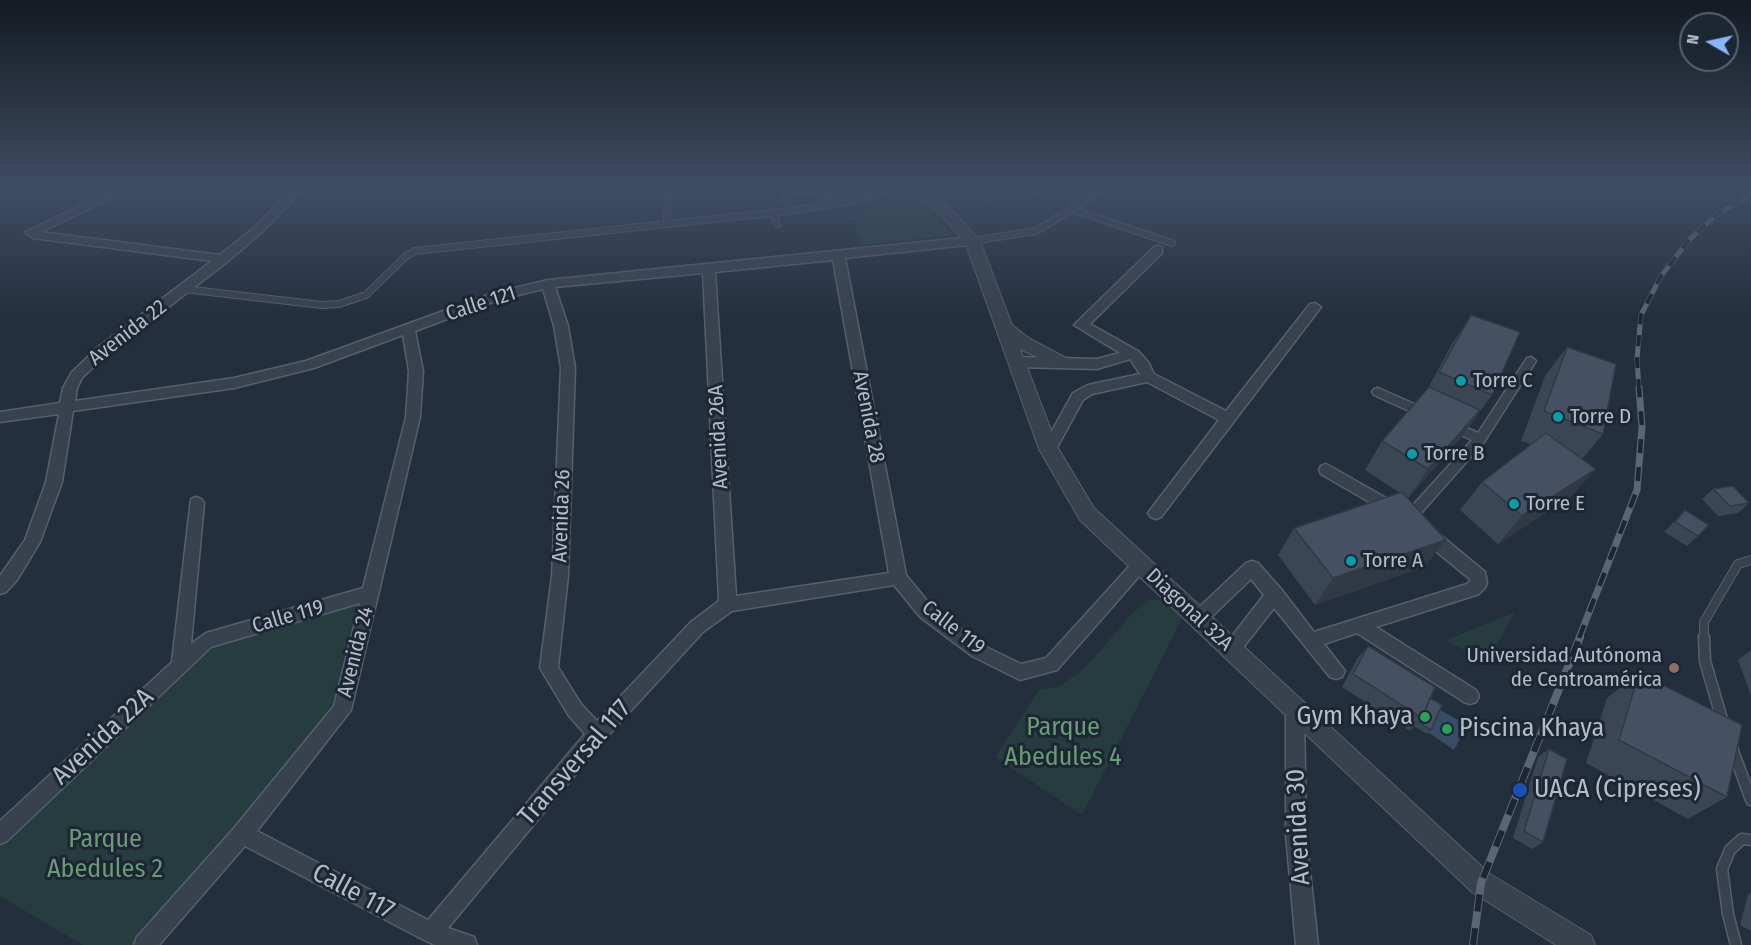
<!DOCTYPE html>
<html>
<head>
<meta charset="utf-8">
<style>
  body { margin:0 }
  #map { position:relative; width:1751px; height:945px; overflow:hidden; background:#242f3e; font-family:"Fira Sans Condensed",sans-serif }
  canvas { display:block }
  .north { position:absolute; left:1679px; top:12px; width:60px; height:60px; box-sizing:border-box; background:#1d2633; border:2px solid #59626f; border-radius:50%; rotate:279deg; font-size:16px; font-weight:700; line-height:24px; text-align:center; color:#b4bcc9 }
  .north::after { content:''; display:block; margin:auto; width:21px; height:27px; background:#8ab4f8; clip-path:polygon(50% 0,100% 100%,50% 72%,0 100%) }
</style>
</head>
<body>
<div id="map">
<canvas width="1751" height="945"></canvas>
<div class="north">N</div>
</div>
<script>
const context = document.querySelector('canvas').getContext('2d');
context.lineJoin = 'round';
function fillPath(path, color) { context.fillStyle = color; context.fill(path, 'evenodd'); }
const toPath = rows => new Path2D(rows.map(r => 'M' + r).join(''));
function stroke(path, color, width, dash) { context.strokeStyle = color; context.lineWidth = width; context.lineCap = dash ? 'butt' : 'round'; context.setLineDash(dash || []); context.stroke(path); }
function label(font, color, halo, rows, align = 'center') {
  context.font = font + ' "Fira Sans Condensed",sans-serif'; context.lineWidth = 6; context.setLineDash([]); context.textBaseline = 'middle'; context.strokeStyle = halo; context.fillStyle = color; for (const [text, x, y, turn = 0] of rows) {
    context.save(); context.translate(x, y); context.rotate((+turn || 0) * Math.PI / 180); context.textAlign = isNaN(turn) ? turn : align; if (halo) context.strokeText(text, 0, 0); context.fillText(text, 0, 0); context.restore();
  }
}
fillPath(toPath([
  [921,203,953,235,862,245,852,211],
  [370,593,342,710,145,945,83,945,0,896,0,834,206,641],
  [1147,600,1162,600,1183,617,1082,815,995,757,1039,690,1059,687,1085,668,1130,616],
  [1515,612,1487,663,1446,640,1447,640]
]), '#263c3f');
fillPath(toPath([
  [1438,709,1467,725,1454,750,1428,732]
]), '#394c67');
const serviceFar2 = toPath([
  [668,188,667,224,790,211,857,200,889,188],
  [783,188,790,211],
  [790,188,843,199],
  [1071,209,1172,243],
  [774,212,777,224],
  [972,241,1036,231,1106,188],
  [184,289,322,305,339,304,366,295,406,256,415,251,667,224]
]);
const serviceFar1 = toPath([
  [1704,638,1704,622,1738,564,1751,560]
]);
const service = toPath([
  [1704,637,1705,661,1723,723],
  [1732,748,1751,800],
  [1736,945,1728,914,1722,869,1730,850,1742,839,1751,840]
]);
const pedestrian = toPath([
  [1531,357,1536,361,1484,442,1413,522,1405,522,1403,518,1405,514,1472,440,1447,429,1445,426,1447,423,1455,423,1478,433,1527,358,1531,357],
  [1378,388,1428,410,1430,413,1424,417,1420,416,1374,395,1372,392,1374,389,1378,388]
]);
const minor = toPath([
  [293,188,305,188,263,231,227,262,107,354,82,378,77,388,75,401,234,378,306,361,490,294,548,280,972,237,978,241,976,244,845,258,906,575,932,607,984,646,1021,664,1046,658,1135,560,1141,558,1147,560,1149,565,1057,670,1020,680,972,656,920,617,894,585,732,611,703,632,604,740,448,928,474,937,477,945,435,945,424,940,245,846,159,945,134,945,137,937,235,827,334,706,360,603,211,647,7,841,0,844,0,821,172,662,191,499,196,497,201,499,204,503,191,644,206,633,363,588,406,417,409,371,403,335,314,368,234,388,73,411,62,482,40,542,17,580,6,592,0,594,0,576,25,540,46,482,59,414,0,422,0,412,60,403,63,388,72,372,97,348,212,261,33,238,25,232,114,190,120,193,118,195,41,232,220,255,255,227,293,188],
  [833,260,889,573,736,596,715,272,833,260],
  [703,273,719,601,691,622,597,721,581,704,558,667,568,576,575,368,568,326,555,287,703,273],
  [543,289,554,326,561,368,552,576,540,668,569,716,585,734,428,920,257,831,351,710,420,417,423,371,415,331,498,300,543,289],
  [1158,246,1162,247,1162,253,1090,324,1138,351,1148,362,1154,374,1226,411,1310,304,1315,303,1321,307,1161,517,1156,519,1151,517,1148,513,1151,509,1219,420,1147,382,1092,394,1083,400,1054,453,1049,455,1044,453,1042,449,1073,393,1088,385,1140,374,1130,359,1097,369,1018,367,1011,362,1018,357,1097,359,1120,353,1074,325,1154,247,1158,246],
  [1326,464,1400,506,1403,510,1400,514,1390,514,1321,474,1319,470,1321,466,1326,464],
  [1426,527,1432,528,1485,572,1487,583,1485,588,1479,594,1376,627,1476,690,1479,696,1476,702,1470,704,1464,702,1357,633,1324,644,1345,671,1342,677,1336,679,1330,677,1274,608,1238,654,1232,657,1226,654,1223,649,1226,644,1264,595,1251,579,1205,623,1199,625,1193,623,1191,618,1193,613,1246,563,1252,561,1258,563,1281,589,1314,632,1467,584,1471,580,1420,538,1418,533,1420,528,1426,527],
  [1295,700,1301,702,1304,708,1306,835,1318,945,1296,945,1286,835,1286,708,1289,702,1295,700]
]);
const tertiary = toPath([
  [906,188,923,188,949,207,980,241,1012,325,1030,339,1066,358,1069,362,1066,366,1060,368,1020,349,1058,448,1094,508,1490,874,1591,935,1595,945,1556,945,1472,892,1080,520,1039,449,965,242,939,213,906,188]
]);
stroke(serviceFar2, '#565f6c', 8);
stroke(serviceFar1, '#565f6c', 10);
stroke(service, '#565f6c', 13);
stroke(pedestrian, '#565f6c', 3);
stroke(minor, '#565f6c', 3);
stroke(tertiary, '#565f6c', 2);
stroke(serviceFar2, '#38414e', 6);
stroke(serviceFar1, '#38414e', 8);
stroke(service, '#38414e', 10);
fillPath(pedestrian, '#38414e');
fillPath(minor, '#38414e');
fillPath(tertiary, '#38414e');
const railFar2 = toPath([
  [1639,390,1637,359,1641,315,1661,276,1689,240,1716,215,1751,195]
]);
const railFar1 = toPath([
  [1579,638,1637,490,1642,427,1639,388]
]);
const rail = toPath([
  [1473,945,1481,883,1580,637]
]);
stroke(railFar2, '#5a6575', 5);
stroke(railFar1, '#5a6575', 7);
stroke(rail, '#5a6575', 8);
stroke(railFar2, '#1d2633', 4, [11]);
stroke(railFar1, '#1d2633', 4.5, [14]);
stroke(rail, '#1d2633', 6, [17]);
fillPath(toPath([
  [973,188,1064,188,1042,200,1026,188,1009,195,1007,192,987,203,973,193],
  [1471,315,1492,395,1460,439,1408,498,1404,495,1446,540,1424,567,1315,605,1278,555,1294,528,1400,493,1365,470,1382,441,1428,388,1452,344],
  [1567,347,1603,434,1582,459,1596,469,1570,497,1498,544,1460,510,1482,482,1531,444,1521,441,1545,376],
  [1713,489,1749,503,1738,513,1718,516,1702,499],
  [1685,510,1698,536,1687,546,1664,532],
  [1368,646,1430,698,1431,730,1427,734,1414,726,1410,731,1342,687,1357,659],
  [1751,650,1751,696,1738,660],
  [1639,673,1727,797,1688,819,1586,763,1607,698],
  [1549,749,1543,842,1532,849,1513,838,1538,757],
  [1751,893,1751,931,1740,925,1748,894]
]), '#3b4654');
fillPath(toPath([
  [989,188,1007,188,1007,192,987,203],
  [1010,188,1026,188,1009,195],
  [1044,188,1064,188,1042,200],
  [1480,410,1460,439,1408,498,1428,469],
  [1596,469,1570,497,1498,544,1522,516],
  [1446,540,1424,567,1315,605,1333,578]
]), '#303945');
const building = toPath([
  [1471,315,1520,332,1492,395,1439,372,1471,315],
  [1567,347,1616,364,1603,434,1544,411,1567,347],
  [1429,387,1480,410,1428,469,1382,441,1429,387],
  [1546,433,1596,469,1522,516,1482,482,1546,433],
  [1733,486,1749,503,1730,506,1713,489,1733,486],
  [1402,492,1446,540,1333,578,1294,528,1402,492],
  [1685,510,1709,525,1698,536,1675,522,1685,510],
  [1368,646,1435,687,1422,718,1353,674,1368,646],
  [1639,673,1742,725,1727,797,1619,740,1639,673],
  [1430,698,1442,705,1431,730,1419,722,1422,718,1430,698],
  [1549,749,1567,759,1543,842,1524,831,1549,749]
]);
fillPath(building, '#455162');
stroke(building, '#303945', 1.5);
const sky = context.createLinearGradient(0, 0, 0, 320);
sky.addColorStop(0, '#141a22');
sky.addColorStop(0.59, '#3f4d63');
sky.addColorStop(1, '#3f4d6300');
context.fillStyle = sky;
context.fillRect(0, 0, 1751, 320);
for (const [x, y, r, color] of [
  [1461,381,6,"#0f9aa8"],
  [1558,417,6,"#0f9aa8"],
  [1412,454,6,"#0f9aa8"],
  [1514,504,6,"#0f9aa8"],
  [1351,561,6,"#0f9aa8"],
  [1674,668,6,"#8d6e63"],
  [1425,717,6,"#2e9e5b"],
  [1447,729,6,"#2e9e5b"],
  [1520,790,8,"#1a4fb4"]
]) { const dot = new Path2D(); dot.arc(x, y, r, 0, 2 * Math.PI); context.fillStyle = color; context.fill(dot); stroke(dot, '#1d2633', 2); }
label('21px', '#b4bcc9', '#1d2633', [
  ["Calle 121",481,304,-18],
  ["Avenida 22",128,333,-38],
  ["Avenida 28",868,417,79],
  ["Avenida 26A",719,437,-93],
  ["Avenida 26",562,516,-88],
  ["Diagonal 32A",1189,610,43],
  ["Calle 119",288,617,-16],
  ["Calle 119",953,628,38],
  ["Avenida 24",356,652,-76]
]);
label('21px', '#b4bcc9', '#1d2633', [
  ["Torre C",1473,381],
  ["Torre D",1570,417],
  ["Torre B",1424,454],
  ["Torre E",1526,504],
  ["Torre A",1363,561],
  ["Universidad Autónoma",1662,656,"right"],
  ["de Centroamérica",1662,680,"right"]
], 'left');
label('26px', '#b4bcc9', '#1d2633', [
  ["Gym Khaya",1413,717,"right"],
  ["Piscina Khaya",1459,729],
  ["UACA (Cipreses)",1534,790]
], 'left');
label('26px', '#6b9a76', '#1d2633', [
  ["Parque",1063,728],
  ["Abedules 4",1063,758],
  ["Parque",105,840],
  ["Abedules 2",105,870]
]);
label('26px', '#b4bcc9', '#1d2633', [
  ["Avenida 22A",103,737,-43],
  ["Transversal 117",575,763,-49],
  ["Avenida 30",1299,827,-93],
  ["Calle 117",353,892,28]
]);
</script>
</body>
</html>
